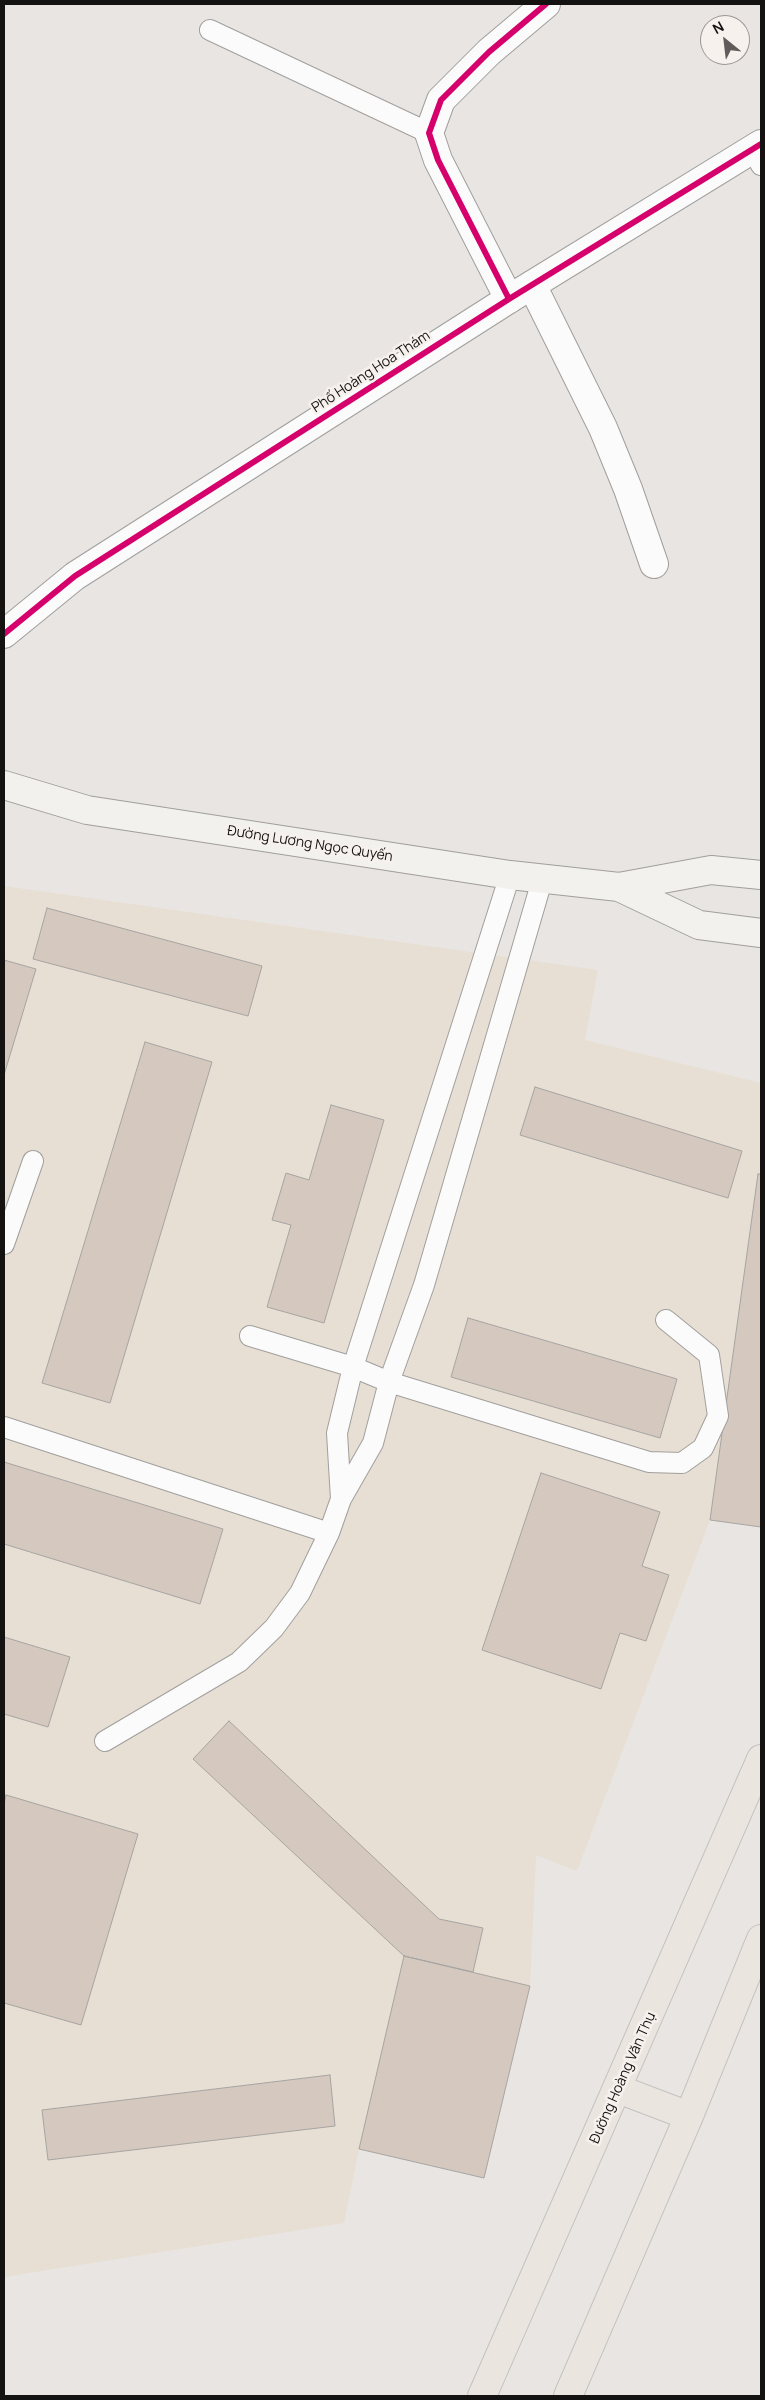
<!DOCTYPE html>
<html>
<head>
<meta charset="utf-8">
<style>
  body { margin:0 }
  #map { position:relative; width:765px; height:2400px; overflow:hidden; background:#e8e5e2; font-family:Manrope,sans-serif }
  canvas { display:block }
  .frame { position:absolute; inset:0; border:5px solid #151312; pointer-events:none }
  .north { position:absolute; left:700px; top:15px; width:50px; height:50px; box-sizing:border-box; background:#f7f1ee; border:1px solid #9d9896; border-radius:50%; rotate:331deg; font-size:14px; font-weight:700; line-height:20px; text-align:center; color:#151312 }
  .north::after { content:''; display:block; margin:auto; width:18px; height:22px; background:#5f5c5b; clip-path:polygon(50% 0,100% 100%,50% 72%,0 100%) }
</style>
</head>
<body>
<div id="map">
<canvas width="765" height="2400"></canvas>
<div class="frame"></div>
<div class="north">N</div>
</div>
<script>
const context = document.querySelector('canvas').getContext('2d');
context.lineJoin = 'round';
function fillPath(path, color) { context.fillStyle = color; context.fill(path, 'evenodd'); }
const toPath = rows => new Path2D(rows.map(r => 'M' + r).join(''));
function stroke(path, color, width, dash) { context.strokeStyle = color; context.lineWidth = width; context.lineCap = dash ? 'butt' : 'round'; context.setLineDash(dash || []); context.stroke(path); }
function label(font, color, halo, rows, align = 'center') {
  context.font = font + ' Manrope,sans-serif'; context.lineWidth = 5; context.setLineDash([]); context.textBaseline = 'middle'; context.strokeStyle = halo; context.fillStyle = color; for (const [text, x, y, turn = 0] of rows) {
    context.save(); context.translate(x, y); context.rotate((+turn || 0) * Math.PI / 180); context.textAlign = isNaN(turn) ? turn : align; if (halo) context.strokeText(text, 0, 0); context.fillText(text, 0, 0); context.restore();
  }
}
fillPath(toPath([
  [4,886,598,970,585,1040,761,1083,761,1527,710,1520,577,1871,536,1855,530,1986,484,2178,359,2149,344,2223,4,2277]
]), '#e7dfd3');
const building = toPath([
  [47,908,262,966,248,1016,33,959,47,908],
  [4,960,36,969,4,1075,4,960],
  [145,1042,212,1062,110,1403,42,1383,145,1042],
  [535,1087,742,1151,728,1198,520,1135,535,1087],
  [331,1105,384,1120,324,1323,267,1307,291,1225,272,1220,286,1173,309,1180,331,1105],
  [758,1174,761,1174,761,1527,710,1520,758,1174],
  [468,1318,677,1379,660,1438,451,1377,468,1318],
  [4,1462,223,1529,200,1604,4,1544,4,1462],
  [541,1473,660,1512,642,1566,669,1575,646,1641,620,1633,601,1689,482,1650,541,1473],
  [4,1637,70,1657,48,1727,4,1714,4,1637],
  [229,1721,439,1919,483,1928,473,1972,404,1956,193,1759,229,1721],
  [6,1795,138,1834,81,2025,4,2003,4,1804,6,1795],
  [404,1956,530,1986,484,2178,359,2149,404,1956],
  [330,2075,335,2126,48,2160,42,2110,330,2075]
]);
fillPath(building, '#d4c8bf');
stroke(building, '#a7a5a3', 1);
const service = toPath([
  [210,30,429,133],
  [753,149,761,165],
  [4,1244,33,1161],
  [250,1336,353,1367,389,1382,649,1462,682,1463,703,1448,718,1416,709,1355,666,1320],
  [4,1427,329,1533],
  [341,1499,337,1433,353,1367,510,875],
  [105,1741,239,1662,274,1628,300,1593,329,1533,341,1499,373,1443,389,1382,424,1285,543,877]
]);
const minor = toPath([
  [532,285,603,428,628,489,654,564],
  [509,299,438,160,429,133,441,100,489,52,546,4]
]);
const tertiary = toPath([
  [4,634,75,576,509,299,761,144]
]);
const secondary = toPath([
  [4,785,87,810,510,875,619,887,699,925,761,933],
  [619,887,711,870,761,875]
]);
const primary = toPath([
  [618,2089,689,2116],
  [482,2396,761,1759],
  [568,2396,689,2116,761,1939]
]);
stroke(service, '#a19f9d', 22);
stroke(minor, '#a19f9d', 30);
stroke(tertiary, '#a19f9d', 30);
stroke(secondary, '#a19f9d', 30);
stroke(primary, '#c4c2c1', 30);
stroke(service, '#fcfbfb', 20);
stroke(minor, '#fcfbfb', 28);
stroke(tertiary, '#fcfbfb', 28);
stroke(secondary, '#f3f1ed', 28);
stroke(primary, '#eae6df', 28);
stroke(toPath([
  [509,299,438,160,429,133,441,100,489,52,546,4],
  [4,634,75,576,509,299,761,144]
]), '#d6006c', 6);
label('14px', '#151312', '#f7f1ee', [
  ["Phố Hoàng Hoa Thám",371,372,-33],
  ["Đường Lương Ngọc Quyến",310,844,9],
  ["Đường Hoàng Văn Thụ",623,2078,-66]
]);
</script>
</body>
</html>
